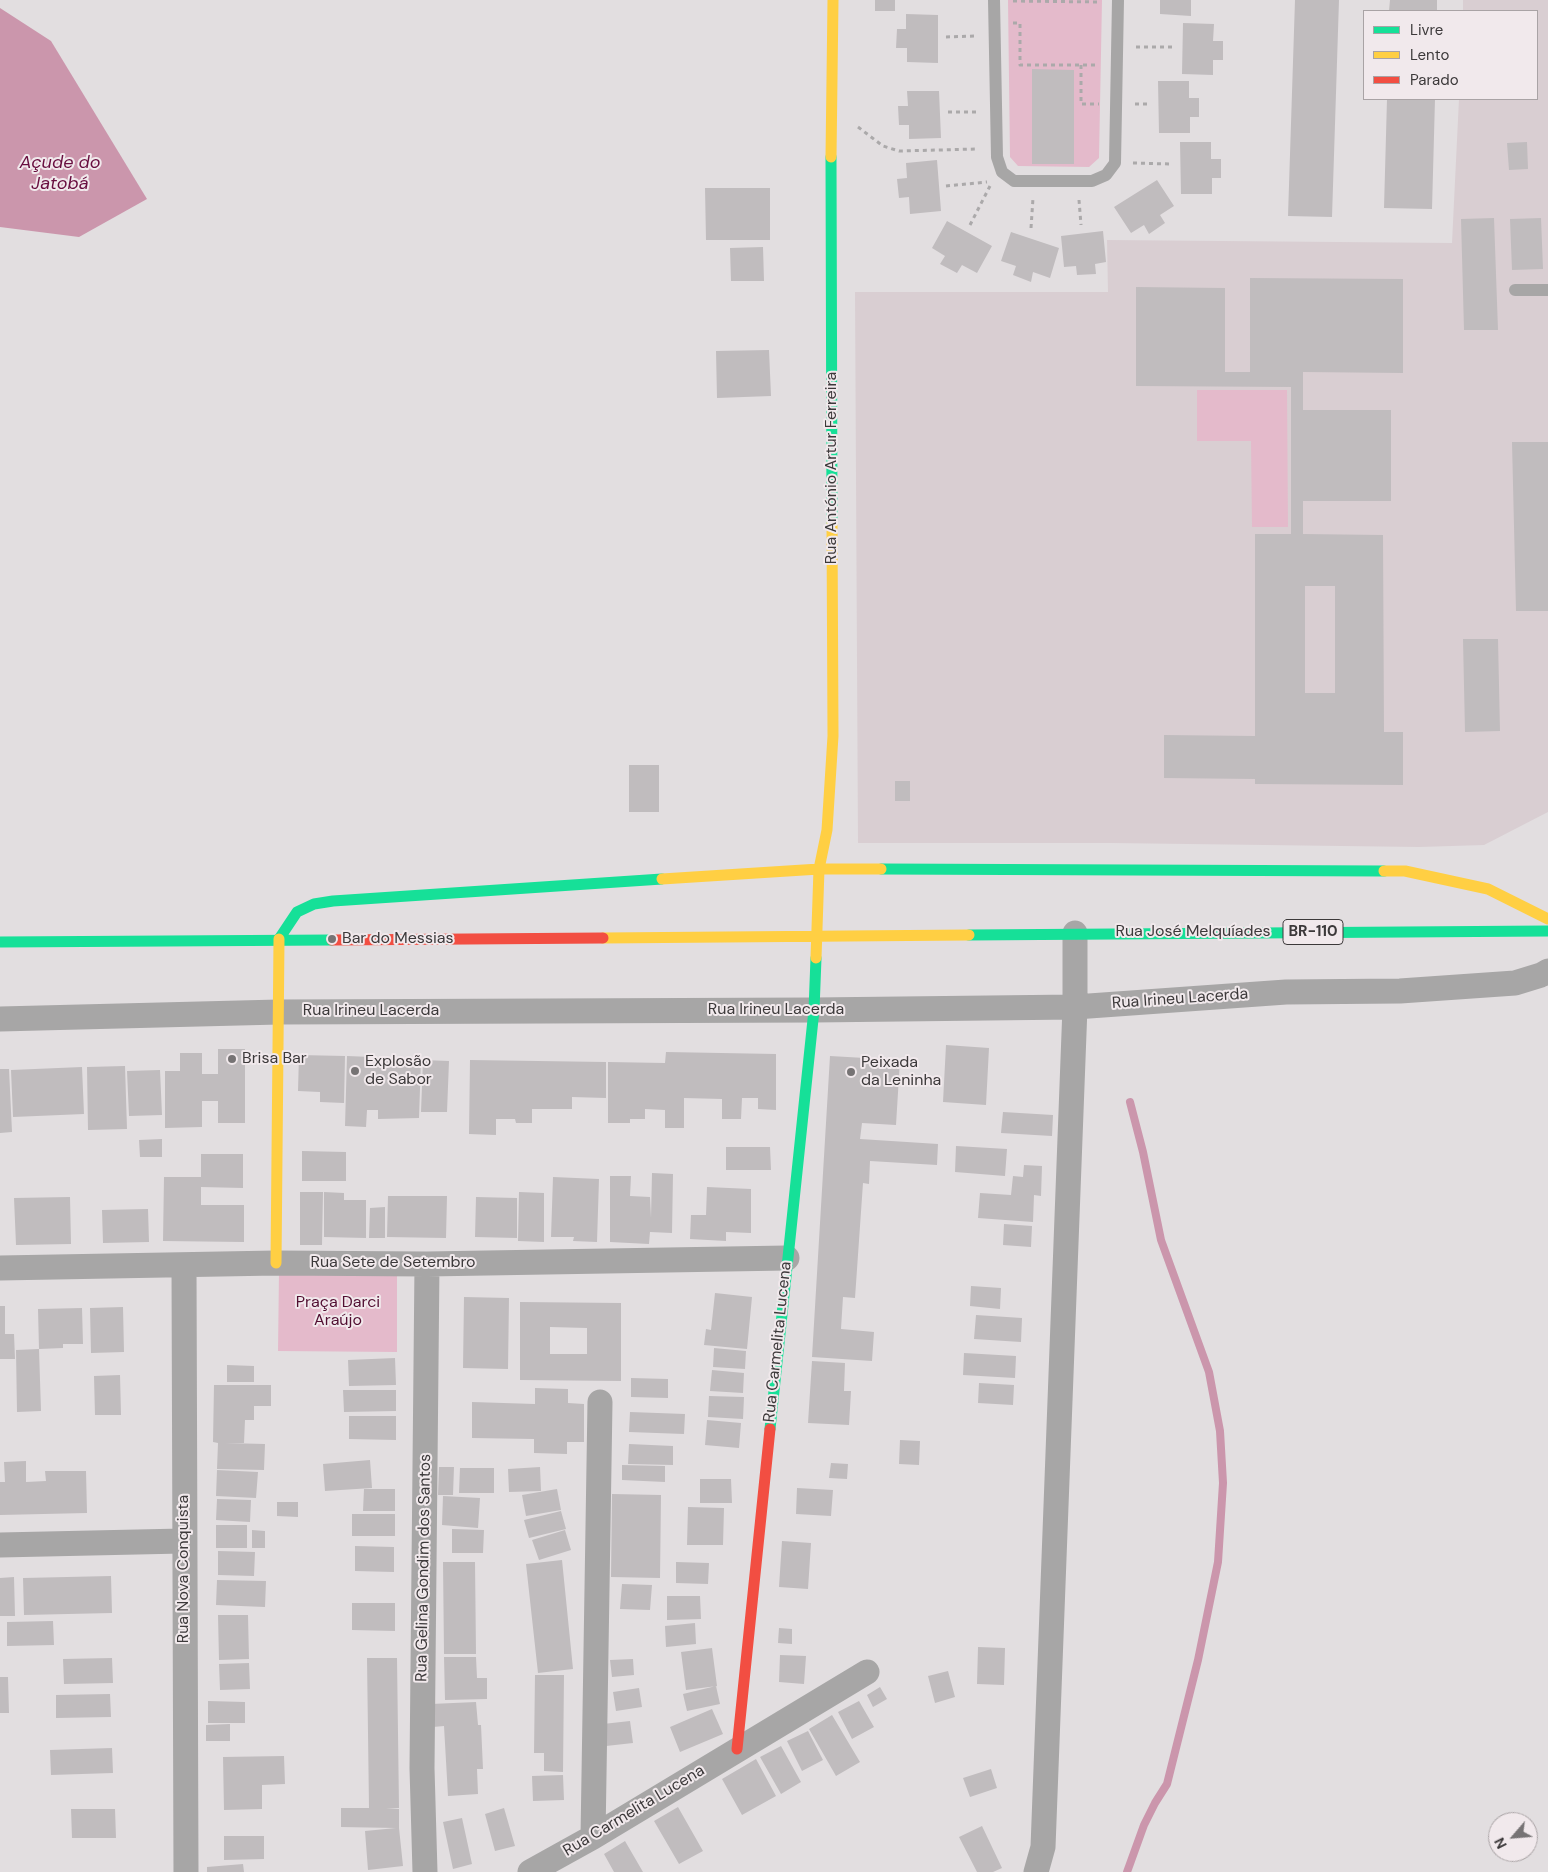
<!DOCTYPE html>
<html>
<head>
<meta charset="utf-8">
<style>
  body { margin:0 }
  #map { position:relative; width:1548px; height:1872px; overflow:hidden; background:#e2dee0; font-family:"DM Sans",sans-serif }
  canvas { display:block }
  .legend { position:absolute; left:1363px; top:10px; width:175px; height:90px; box-sizing:border-box; background:#f1e9ec; border:1px solid #a9a3a5; margin:0; padding:6px 9px; list-style:none; font-size:15px; color:#3c393a }
  .legend li { display:flex; align-items:center; gap:10px; height:25px }
  .legend b { width:25px; border:1px solid #a9a3a5 }
  .north { position:absolute; left:1488px; top:1812px; width:50px; height:50px; box-sizing:border-box; background:#f1e9ec; border:1px solid #a9a3a5; border-radius:50%; rotate:243deg; font-size:14px; font-weight:700; line-height:20px; text-align:center; color:#3c393a }
  .north::after { content:''; display:block; margin:auto; width:18px; height:22px; background:#767374; clip-path:polygon(50% 0,100% 100%,50% 72%,0 100%) }
</style>
</head>
<body>
<div id="map">
<canvas width="1548" height="1872"></canvas>
<ul class="legend">
<li><b style="height:6px;background:#16e098"></b>Livre</li>
<li><b style="height:6px;background:#ffcf43"></b>Lento</li>
<li><b style="height:6px;background:#f24e42"></b>Parado</li>
</ul>
<div class="north">N</div>
</div>
<script>
const context = document.querySelector('canvas').getContext('2d');
context.lineJoin = 'round';
function fillPath(path, color) { context.fillStyle = color; context.fill(path, 'evenodd'); }
const toPath = rows => new Path2D(rows.map(r => 'M' + r).join(''));
function stroke(path, color, width, dash) { context.strokeStyle = color; context.lineWidth = width; context.lineCap = dash ? 'butt' : 'round'; context.setLineDash(dash || []); context.stroke(path); }
function label(font, color, halo, rows, align = 'center') {
  context.font = font + ' "DM Sans",sans-serif'; context.lineWidth = 4; context.setLineDash([]); context.textBaseline = 'middle'; context.strokeStyle = halo; context.fillStyle = color; for (const [text, x, y, turn = 0] of rows) {
    context.save(); context.translate(x, y); context.rotate((+turn || 0) * Math.PI / 180); context.textAlign = isNaN(turn) ? turn : align; if (halo) context.strokeText(text, 0, 0); context.fillText(text, 0, 0); context.restore();
  }
}
fillPath(toPath([
  [1463,0,1548,0,1548,812,1484,845,1419,847,1111,843,858,843,855,292,1108,292,1107,240,1452,243,1459,99,1537,99,1537,11,1463,11]
]), '#d9ced2');
fillPath(toPath([
  [1008,0,1102,0,1099,158,1089,167,1018,166,1010,157],
  [1197,390,1287,390,1288,527,1252,527,1251,441,1197,441],
  [279,1272,397,1274,397,1352,278,1351]
]), '#e4bacb');
fillPath(toPath([
  [0,8,51,41,147,199,79,237,0,227]
]), '#cb96ac');
stroke(toPath([
  [1127,1872,1144,1825,1155,1803,1167,1784,1198,1660,1218,1562,1223,1483,1220,1431,1209,1372,1161,1240,1143,1152,1130,1102]
]), '#cb96ac', 8);
fillPath(toPath([
  [875,0,895,0,895,11,875,11],
  [1160,0,1191,0,1191,16,1160,14],
  [1295,0,1339,0,1332,217,1288,216],
  [1390,0,1437,0,1437,11,1389,11],
  [906,14,938,15,938,63,907,62,907,48,896,48,897,29,906,29],
  [1183,23,1214,24,1213,41,1223,41,1223,60,1213,60,1213,75,1182,74],
  [1032,69,1074,70,1074,164,1032,164],
  [1158,81,1189,81,1189,98,1199,98,1199,117,1190,117,1190,133,1159,133],
  [907,91,939,91,941,138,909,139,909,125,899,125,898,106,908,106],
  [1387,99,1435,99,1432,209,1384,208],
  [1180,142,1211,142,1211,159,1221,159,1221,178,1212,178,1212,194,1181,194],
  [1527,142,1528,169,1509,170,1507,143],
  [937,160,941,211,910,214,909,197,899,198,897,179,907,178,906,163],
  [1157,180,1174,206,1160,215,1165,223,1149,234,1144,225,1131,233,1114,207],
  [705,188,770,188,770,240,706,240],
  [1494,218,1498,330,1464,330,1461,219],
  [1541,218,1543,269,1512,270,1510,219],
  [947,221,992,246,977,273,962,265,957,273,940,264,945,256,932,248],
  [1103,231,1106,262,1095,264,1096,274,1077,275,1076,266,1064,267,1061,236],
  [1011,232,1059,248,1050,278,1033,272,1031,282,1013,275,1016,266,1001,261],
  [763,247,764,281,731,281,730,248],
  [1250,278,1403,279,1403,373,1303,372,1303,410,1391,410,1391,501,1303,501,1303,534,1383,535,1384,732,1403,732,1403,785,1255,784,1255,779,1164,778,1164,735,1255,736,1255,534,1291,534,1291,387,1136,386,1136,287,1225,288,1225,372,1250,372],
  [1305,586,1335,586,1335,693,1305,693],
  [769,350,771,396,717,398,716,351],
  [1512,442,1548,442,1548,611,1516,611],
  [1463,639,1498,639,1500,731,1465,732],
  [629,765,659,765,659,812,629,812],
  [895,781,910,781,910,801,895,801],
  [946,1045,989,1048,986,1105,943,1102],
  [218,1049,245,1049,245,1123,218,1123,218,1101,202,1101,202,1127,165,1128,165,1071,180,1071,180,1053,202,1053,202,1074,218,1074],
  [666,1052,776,1054,776,1110,758,1109,758,1098,742,1098,741,1119,722,1119,722,1099,684,1098,684,1128,665,1128,665,1110,645,1109,645,1119,630,1119,630,1123,608,1123,608,1062,665,1063],
  [299,1055,345,1056,344,1103,320,1102,320,1092,298,1091],
  [347,1056,421,1059,419,1118,378,1119,378,1110,367,1110,366,1127,345,1126],
  [830,1056,900,1060,896,1125,862,1123,860,1139,938,1144,937,1165,870,1161,869,1184,863,1183,855,1298,843,1297,841,1329,874,1332,872,1361,812,1357],
  [423,1060,449,1061,447,1112,421,1112],
  [470,1060,606,1062,606,1098,572,1097,572,1109,532,1109,532,1123,516,1123,515,1119,496,1119,496,1135,469,1134],
  [125,1066,127,1129,88,1130,87,1067],
  [82,1067,84,1114,13,1117,11,1070],
  [0,1069,9,1069,12,1132,0,1133],
  [160,1070,162,1115,129,1116,127,1071],
  [1003,1112,1053,1115,1052,1136,1001,1133],
  [162,1139,162,1157,140,1157,139,1140],
  [956,1146,1007,1149,1005,1176,955,1172],
  [726,1147,770,1147,771,1170,726,1170],
  [302,1151,346,1152,346,1181,302,1181],
  [201,1154,243,1154,243,1188,201,1187,201,1205,244,1205,244,1242,163,1241,164,1177,201,1177],
  [1024,1165,1042,1166,1041,1196,1034,1195,1033,1222,978,1218,980,1193,1011,1195,1013,1176,1023,1177],
  [652,1173,673,1174,672,1233,650,1232,649,1244,610,1242,610,1176,631,1176,630,1196,650,1197,651,1218],
  [553,1177,599,1179,597,1242,573,1241,574,1237,551,1237],
  [707,1187,751,1189,751,1233,726,1232,726,1241,690,1239,691,1215,706,1215],
  [300,1192,323,1192,322,1245,300,1245],
  [324,1192,344,1193,344,1200,366,1200,366,1238,324,1237],
  [519,1192,544,1193,544,1242,518,1241],
  [388,1196,447,1196,446,1238,387,1237],
  [70,1197,71,1244,16,1245,14,1198],
  [476,1197,517,1198,517,1238,475,1237],
  [385,1207,385,1238,369,1238,370,1208],
  [148,1209,149,1242,103,1243,102,1210],
  [1004,1224,1032,1226,1031,1247,1003,1245],
  [971,1286,1001,1288,1000,1309,970,1306],
  [715,1293,752,1297,747,1349,704,1345,706,1329,711,1330],
  [464,1297,509,1298,508,1369,463,1368],
  [520,1302,621,1303,621,1381,520,1380],
  [550,1327,587,1328,587,1354,550,1354],
  [0,1306,5,1306,5,1334,14,1334,15,1359,0,1359],
  [123,1307,124,1352,91,1353,90,1308],
  [82,1308,83,1344,63,1344,63,1348,39,1349,38,1309],
  [976,1315,1022,1318,1021,1342,974,1339],
  [714,1348,746,1351,745,1369,713,1367],
  [39,1349,41,1411,17,1412,16,1350],
  [964,1353,1016,1356,1015,1378,963,1375],
  [395,1358,396,1385,349,1386,348,1360],
  [812,1361,845,1363,844,1391,851,1391,849,1425,808,1423],
  [227,1365,254,1366,254,1382,227,1382],
  [712,1370,744,1373,743,1393,710,1391],
  [120,1375,121,1415,95,1415,94,1376],
  [631,1378,668,1379,668,1398,631,1397],
  [979,1383,1014,1385,1013,1405,978,1403],
  [214,1385,271,1385,271,1406,254,1406,254,1420,245,1420,244,1443,225,1443,265,1444,264,1470,217,1469,218,1443,213,1442],
  [535,1388,568,1389,568,1403,584,1404,584,1442,567,1442,567,1454,534,1453,534,1439,472,1438,472,1402,535,1404],
  [343,1390,396,1390,396,1411,344,1412],
  [709,1396,744,1397,743,1419,708,1417],
  [630,1412,685,1414,684,1434,629,1432],
  [349,1416,396,1416,396,1440,349,1439],
  [707,1420,741,1423,739,1448,705,1445],
  [900,1440,920,1441,919,1465,899,1464],
  [629,1444,673,1446,673,1465,628,1464],
  [370,1460,372,1488,325,1491,323,1464],
  [26,1461,26,1482,46,1481,45,1471,86,1471,87,1513,0,1515,0,1482,5,1482,4,1462],
  [831,1463,848,1464,847,1479,829,1478],
  [622,1465,665,1466,665,1482,622,1480],
  [439,1467,454,1467,453,1495,438,1495],
  [540,1467,541,1491,509,1492,508,1469],
  [460,1468,494,1468,494,1493,459,1493],
  [217,1470,258,1472,256,1498,216,1496],
  [700,1479,731,1479,732,1503,700,1503],
  [797,1488,833,1490,831,1516,796,1514],
  [364,1489,395,1489,395,1511,363,1511],
  [557,1489,561,1510,526,1516,522,1495],
  [612,1494,661,1495,660,1578,611,1577],
  [443,1496,480,1498,478,1528,442,1525],
  [217,1499,251,1500,250,1522,216,1520],
  [277,1502,298,1502,298,1517,277,1516],
  [688,1507,724,1508,723,1545,687,1545],
  [561,1511,566,1529,529,1538,524,1520],
  [352,1514,395,1514,395,1536,352,1536],
  [216,1525,247,1525,247,1548,216,1548],
  [452,1529,484,1530,483,1553,452,1553],
  [252,1530,265,1531,265,1548,252,1548],
  [565,1530,571,1550,539,1560,532,1540],
  [782,1541,811,1543,808,1589,779,1587],
  [355,1546,394,1547,394,1572,355,1571],
  [218,1551,255,1552,254,1576,218,1575],
  [562,1560,573,1669,538,1673,526,1564],
  [443,1562,475,1562,476,1654,444,1654],
  [676,1562,709,1563,708,1584,676,1583],
  [111,1576,112,1613,24,1615,23,1578],
  [14,1577,15,1616,0,1616,0,1578],
  [217,1580,266,1581,265,1607,216,1605],
  [622,1584,652,1585,650,1610,620,1609],
  [667,1596,700,1596,701,1619,667,1620],
  [352,1603,395,1603,395,1631,352,1630],
  [218,1615,248,1615,249,1659,219,1660],
  [53,1621,54,1645,7,1646,7,1622],
  [695,1623,696,1644,666,1647,665,1626],
  [779,1628,792,1629,792,1644,778,1643],
  [978,1647,1005,1648,1004,1685,977,1684],
  [712,1648,717,1686,686,1690,681,1652],
  [780,1655,806,1656,804,1684,779,1682],
  [444,1657,476,1657,477,1678,487,1678,487,1699,445,1700],
  [112,1658,113,1683,64,1684,63,1659],
  [367,1658,397,1658,399,1808,386,1808,399,1809,399,1828,403,1866,368,1870,365,1831,396,1828,341,1827,341,1808,369,1808],
  [633,1659,634,1675,612,1677,610,1660],
  [249,1663,250,1689,220,1690,219,1664],
  [948,1671,955,1697,935,1703,928,1676],
  [535,1675,564,1675,563,1772,544,1771,544,1753,534,1753],
  [0,1677,8,1677,9,1713,0,1713],
  [716,1686,720,1704,687,1711,683,1694],
  [880,1687,887,1699,873,1707,867,1695],
  [639,1688,642,1707,616,1711,613,1692],
  [110,1694,111,1717,56,1718,56,1695],
  [208,1701,245,1702,245,1723,208,1723],
  [859,1701,874,1727,852,1739,838,1712],
  [476,1702,478,1725,481,1725,483,1769,477,1769,478,1794,448,1796,444,1726,433,1727,431,1704],
  [712,1709,723,1734,680,1752,670,1727],
  [832,1715,860,1762,836,1776,809,1729],
  [630,1721,633,1743,606,1746,603,1724],
  [230,1724,230,1741,206,1741,206,1725],
  [808,1731,823,1760,802,1771,787,1741],
  [781,1746,801,1782,781,1794,760,1757],
  [112,1748,113,1773,51,1775,50,1750],
  [284,1756,285,1784,262,1785,262,1809,224,1810,223,1757],
  [756,1759,776,1796,742,1815,722,1779],
  [991,1769,997,1788,970,1797,963,1778],
  [563,1775,564,1800,533,1801,532,1776],
  [678,1807,703,1851,679,1864,654,1821],
  [504,1808,515,1846,495,1851,485,1814],
  [71,1809,115,1809,116,1838,72,1838],
  [462,1818,472,1864,453,1869,443,1822],
  [982,1826,1002,1868,993,1872,977,1872,959,1837],
  [224,1836,264,1836,264,1859,224,1860],
  [625,1841,643,1872,614,1872,604,1854],
  [243,1864,244,1872,207,1872,207,1867]
]), '#c0bcbe');
stroke(toPath([
  [1013,1,1100,2],
  [1013,23,1020,23,1020,65,1097,65],
  [946,37,977,36],
  [1136,47,1173,47],
  [1081,65,1081,104,1099,104],
  [1135,104,1150,104],
  [948,112,978,112],
  [858,127,883,146,899,151,977,149],
  [1133,163,1170,164],
  [946,186,987,182],
  [1079,200,1081,225],
  [970,225,990,186],
  [1031,228,1033,198]
]), '#aba9aa', 3, [4, 4]);
stroke(toPath([
  [994,0,997,157,1002,172,1014,181,1092,181,1106,175,1115,163,1118,0],
  [1515,290,1548,290]
]), '#a7a6a6', 12);
stroke(toPath([
  [0,1019,279,1012,814,1010,1075,1007,1286,992,1400,991,1515,983,1541,975,1548,971],
  [184,1265,186,1872],
  [0,1268,276,1263,427,1264,787,1258],
  [0,1545,183,1541],
  [593,1837,600,1402],
  [425,1872,422,1768,427,1264],
  [530,1872,593,1837,867,1672],
  [1036,1872,1043,1847,1075,1007,1075,933]
]), '#a7a6a6', 25);
stroke(toPath([
  [831,157,832,523],
  [881,869,1384,871],
  [969,935,1548,931],
  [279,939,297,912,314,904,333,901,662,879],
  [0,942,332,940],
  [770,1429,814,1010,816,958]
]), '#16e098', 11);
stroke(toPath([
  [831,157,833,0],
  [1384,871,1405,871,1488,889,1548,919],
  [662,879,819,869,881,869],
  [603,938,969,935],
  [816,958,819,869,827,830,833,736,832,523],
  [276,1263,279,939]
]), '#ffcf43', 11);
stroke(toPath([
  [332,940,603,938],
  [737,1749,770,1429]
]), '#f24e42', 11);
for (const [x, y, r, color] of [
  [332,939,5,"#767374"],
  [232,1059,5,"#767374"],
  [355,1071,5,"#767374"],
  [851,1072,5,"#767374"]
]) { const dot = new Path2D(); dot.arc(x, y, r, 0, 2 * Math.PI); context.fillStyle = color; context.fill(dot); stroke(dot, '#f1e9ec', 2); }
for (const [x, y, w] of [
  [1313,932,60]
]) { const box = new Path2D(); box.roundRect(x - w / 2, y - 12.5, w, 25, 4); context.fillStyle = '#f1e9ec'; context.fill(box); stroke(box, '#3c393a', 1); }
label('bold 15px', '#3c393a', null, [
  ["BR-110",1313,932]
]);
label('16px', '#3c393a', '#f1e9ec', [
  ["Rua António Artur Ferreira",832,468,-90],
  ["Rua José Melquíades",1193,932],
  ["Rua Irineu Lacerda",1180,999,-4],
  ["Rua Irineu Lacerda",776,1010],
  ["Rua Irineu Lacerda",371,1011],
  ["Rua Sete de Setembro",393,1263],
  ["Rua Carmelita Lucena",778,1342,-84],
  ["Rua Gelina Gondim dos Santos",424,1568,-89],
  ["Rua Nova Conquista",184,1569,-90],
  ["Rua Carmelita Lucena",634,1811,-31]
]);
label('16px', '#3c393a', '#f1e9ec', [
  ["Bar do Messias",342,939],
  ["Brisa Bar",242,1059],
  ["Explosão",365,1062],
  ["de Sabor",365,1080],
  ["Peixada",861,1063],
  ["da Leninha",861,1081]
], 'left');
label('16px', '#510e31', '#f1e9ec', [
  ["Praça Darci",338,1303],
  ["Araújo",338,1321]
]);
label('italic 18px', '#680d3f', '#f1e9ec', [
  ["Açude do",60,163],
  ["Jatobá",60,184]
]);
</script>
</body>
</html>
